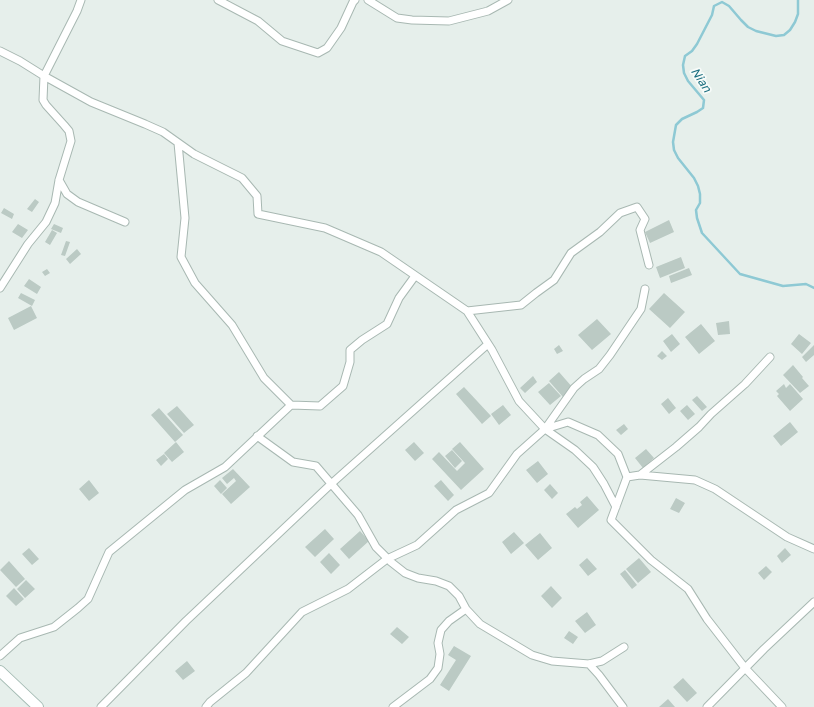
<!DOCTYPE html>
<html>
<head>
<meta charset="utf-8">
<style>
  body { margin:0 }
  canvas { display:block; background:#e6efeb }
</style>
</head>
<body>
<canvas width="814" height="707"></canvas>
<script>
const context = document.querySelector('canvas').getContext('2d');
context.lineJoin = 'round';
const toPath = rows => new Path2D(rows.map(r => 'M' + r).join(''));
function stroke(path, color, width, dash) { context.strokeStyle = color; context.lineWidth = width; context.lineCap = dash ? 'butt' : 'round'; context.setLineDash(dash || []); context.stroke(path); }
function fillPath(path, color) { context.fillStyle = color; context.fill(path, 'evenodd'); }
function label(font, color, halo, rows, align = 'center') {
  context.font = font + ' "Golos Text",sans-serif'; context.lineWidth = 3.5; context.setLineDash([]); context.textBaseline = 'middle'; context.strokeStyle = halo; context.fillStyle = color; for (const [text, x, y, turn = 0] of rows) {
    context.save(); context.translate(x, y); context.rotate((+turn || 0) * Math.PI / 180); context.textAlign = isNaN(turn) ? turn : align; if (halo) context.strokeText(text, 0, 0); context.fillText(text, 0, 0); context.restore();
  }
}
stroke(toPath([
  [798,0,798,14,795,22,790,30,784,35,776,36,756,31,748,27,741,20,729,6,722,2,714,6,712,15,697,44,692,51,685,56,683,65,684,73,688,81,704,100,703,108,697,112,682,119,676,125,673,142,674,150,678,158,694,178,698,186,700,194,700,203,696,210,697,218,702,233,740,274,783,286,806,284,814,288]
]), '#8ec9d4', 2.5);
fillPath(toPath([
  [35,199,39,202,32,212,27,209],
  [4,208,14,214,12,219,1,213],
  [669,220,674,232,650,243,645,232],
  [18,224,28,230,22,238,12,232],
  [54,224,63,228,61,233,51,229],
  [52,230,57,233,50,245,45,242],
  [66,241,70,242,65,256,61,255],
  [77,249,81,254,70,264,66,259],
  [681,257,685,268,660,278,656,267],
  [689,268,692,275,671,283,669,276],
  [47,269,50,273,45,276,42,272],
  [29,279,41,287,37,294,24,286],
  [21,293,35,300,32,306,18,298],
  [664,293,685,312,670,328,649,309],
  [31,306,37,318,14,330,8,318],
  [597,319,611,334,592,350,578,335],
  [729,321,730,334,718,335,716,323],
  [701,324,715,341,699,354,685,337],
  [672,334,680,344,671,352,663,341],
  [799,334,811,343,802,354,791,344],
  [559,345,563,351,557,354,554,349],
  [814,345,814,355,806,362,802,357],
  [662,351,667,356,662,360,657,356],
  [793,365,803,377,802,378,809,386,800,393,783,375],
  [559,372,573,388,563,397,549,381],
  [533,376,537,382,525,393,520,388],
  [549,383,561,396,550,405,538,392],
  [784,384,786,388,790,384,803,399,790,411,777,396,779,394,776,391],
  [464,387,491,416,482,424,456,394],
  [697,396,707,407,702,411,692,400],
  [668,398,676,408,669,414,661,404],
  [503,405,511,415,499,425,491,414],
  [687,405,695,414,688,420,680,411],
  [177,406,194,425,184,433,167,414],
  [159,408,183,435,175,442,151,415],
  [790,422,798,432,781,446,773,436],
  [624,424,628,429,621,435,616,430],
  [176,442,184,452,172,462,164,453],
  [414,442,424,453,415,461,405,450],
  [460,442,484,469,461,490,432,459,439,452,457,471,465,463,452,449],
  [646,449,654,458,643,468,635,458],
  [452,450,462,461,455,468,445,456],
  [164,454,168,459,161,466,156,460],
  [538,461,548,474,537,483,526,470],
  [233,469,250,487,231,504,222,494,236,481,234,478,227,484,222,478],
  [89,480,99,493,89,501,79,489],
  [220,480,227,488,221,494,214,486],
  [441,480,454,495,448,501,434,486],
  [550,484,558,493,552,499,544,490],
  [587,496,599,510,578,528,566,514,575,507,577,509,582,505,580,502],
  [676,498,685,503,679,513,670,509],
  [325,529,334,539,315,557,305,547],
  [360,531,369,541,349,559,340,549],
  [514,532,524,543,511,554,502,542],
  [540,533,552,548,538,560,525,545],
  [29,548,39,559,32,565,22,554],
  [785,548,791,555,782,563,777,556],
  [329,553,340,565,331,574,320,562],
  [587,558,597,569,588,576,579,565],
  [639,558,651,572,638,583,626,569],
  [9,561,25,579,16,587,0,570],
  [766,566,772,572,764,580,758,573],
  [625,570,637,585,632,589,620,574],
  [26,580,35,589,25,598,17,589],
  [551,586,562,598,552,608,541,596],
  [14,588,24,599,16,606,6,596],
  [587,612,596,625,585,633,575,621],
  [397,627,409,637,402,644,390,634],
  [569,631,578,637,573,644,564,638],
  [454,646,471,656,449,691,440,685,456,660,448,655],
  [187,661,195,671,183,680,175,671],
  [683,678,697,693,687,702,673,687],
  [668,699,675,707,659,707]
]), '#bbcac4');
const minor = toPath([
  [81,0,77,11,44,76,91,102,145,124,163,132,194,154,242,178,257,196,258,214,325,228,381,252,467,311,492,350,519,401,545,429,575,450,593,467,604,484,616,507],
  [218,0,258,21,282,41,318,53,327,48,341,28,353,2,355,0],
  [368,0,397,18,412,20,449,21,488,11,508,0],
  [0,51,20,61,44,76,43,100,46,105,64,125,69,131,71,141,59,180,55,203,46,222,28,244,0,288],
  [178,143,185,218,181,257,195,283,232,325,264,378,291,405],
  [59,180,67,194,78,202,125,222],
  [467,311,521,305,536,293,554,280,571,253,600,232,620,213,637,207,645,219,640,230,649,265],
  [545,429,568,422,598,435,618,454,627,477,640,475,676,447,699,427,711,414,745,384,770,357],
  [257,436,293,462,316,466,358,515,376,547,391,562,405,573,418,578,436,581,449,586,459,596,466,609,480,624,532,655,552,661,589,664,602,661,624,647],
  [640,475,695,480,715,489,787,537,814,549],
  [627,477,611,520,651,560,688,589,707,619,745,668,782,707],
  [0,656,20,638,54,627,78,608,88,599,109,552,185,490,225,467,291,405,320,406,343,386,350,362,350,350,362,340,387,324,399,298,415,276],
  [589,664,599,675,623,707],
  [101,707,186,621,331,484,488,344],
  [206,707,210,702,246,673,302,612,348,589,387,559,417,545,456,510,489,493,517,454,545,429,574,388,584,379,599,369,610,355,641,309,645,289],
  [393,707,430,679,438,668,440,654,438,643,441,630,449,621,466,609],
  [707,707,764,649,814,602]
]);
const secondary = toPath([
  [0,671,38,707]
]);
stroke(minor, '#a8b8b2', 9);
stroke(secondary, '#a4bbb3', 12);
stroke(minor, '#fff', 7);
stroke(secondary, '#fff', 10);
label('italic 12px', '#1c6f80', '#f7fbf9', [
  ["Nian",701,80,57]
]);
</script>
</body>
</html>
